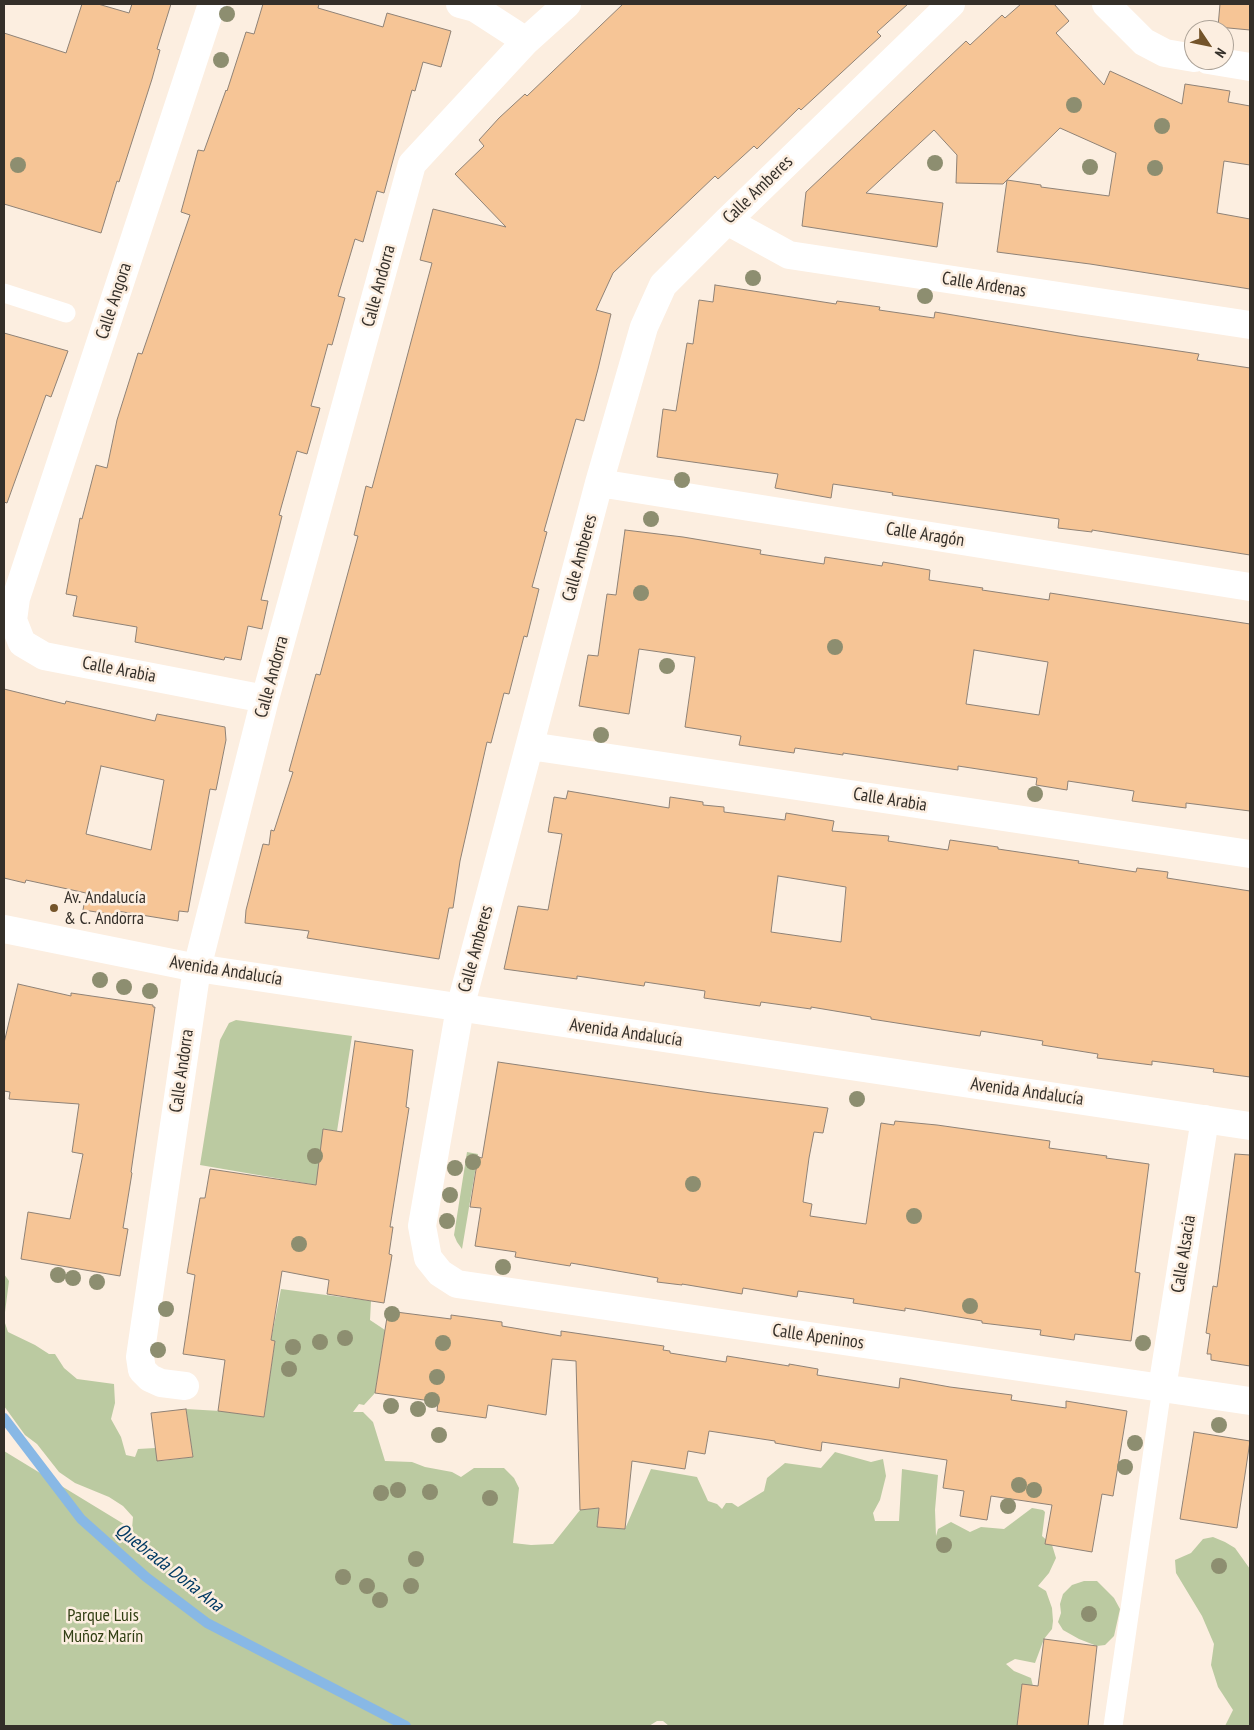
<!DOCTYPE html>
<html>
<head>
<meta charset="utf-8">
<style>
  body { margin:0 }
  #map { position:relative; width:1254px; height:1730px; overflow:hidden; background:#fceee0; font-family:"PT Sans Narrow",sans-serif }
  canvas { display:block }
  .frame { position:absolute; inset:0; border:5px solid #342f29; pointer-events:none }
  .north { position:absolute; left:1184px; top:20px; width:50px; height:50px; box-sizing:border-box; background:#fceee0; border:1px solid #aca297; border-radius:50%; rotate:124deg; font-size:14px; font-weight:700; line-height:20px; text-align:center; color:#342f29 }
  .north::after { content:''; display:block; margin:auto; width:18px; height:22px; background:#74542a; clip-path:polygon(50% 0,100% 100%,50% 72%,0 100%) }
</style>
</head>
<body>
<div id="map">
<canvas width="1254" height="1730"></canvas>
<div class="frame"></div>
<div class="north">N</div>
</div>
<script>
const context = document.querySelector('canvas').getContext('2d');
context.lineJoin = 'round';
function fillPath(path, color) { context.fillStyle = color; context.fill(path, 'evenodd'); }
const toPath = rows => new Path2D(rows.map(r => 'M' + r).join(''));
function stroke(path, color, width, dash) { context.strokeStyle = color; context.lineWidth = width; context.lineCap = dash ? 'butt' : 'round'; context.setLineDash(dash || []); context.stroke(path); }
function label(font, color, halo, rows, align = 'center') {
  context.font = font + ' "PT Sans Narrow",sans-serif'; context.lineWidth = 5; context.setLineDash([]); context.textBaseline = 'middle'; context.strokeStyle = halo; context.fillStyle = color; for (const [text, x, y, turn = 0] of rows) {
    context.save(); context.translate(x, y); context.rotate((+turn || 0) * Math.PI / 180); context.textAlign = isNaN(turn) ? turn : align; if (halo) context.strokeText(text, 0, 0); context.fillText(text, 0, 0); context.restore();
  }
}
fillPath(toPath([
  [236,1020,352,1036,337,1131,323,1129,322,1186,200,1165,220,1040,229,1023],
  [467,1152,478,1154,462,1249,457,1242,454,1235],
  [4,1274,9,1281,4,1320,8,1332,35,1345,49,1354,55,1354,64,1368,77,1379,114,1384,115,1403,111,1419,121,1437,126,1455,135,1457,138,1449,155,1448,161,1461,193,1457,186,1409,220,1411,264,1417,275,1341,271,1340,281,1289,371,1301,370,1320,385,1330,375,1393,364,1405,359,1404,353,1412,363,1412,373,1422,385,1461,412,1462,425,1467,452,1472,461,1477,474,1468,504,1468,514,1478,519,1488,513,1543,531,1545,553,1544,580,1510,599,1508,597,1527,625,1529,651,1469,697,1477,708,1501,717,1504,722,1509,726,1503,732,1503,738,1507,764,1491,767,1478,785,1463,821,1468,835,1452,871,1462,883,1459,886,1476,880,1500,873,1513,875,1521,899,1521,902,1469,938,1475,935,1510,936,1536,938,1529,951,1522,970,1532,981,1527,1004,1529,1032,1508,1043,1510,1045,1512,1042,1536,1052,1545,1056,1558,1049,1573,1038,1586,1046,1591,1052,1608,1053,1621,1052,1629,1044,1639,1035,1663,1015,1659,1006,1664,1014,1671,1031,1678,1033,1686,1022,1685,1017,1726,669,1726,663,1721,657,1721,649,1726,481,1726,474,1725,468,1726,4,1726,4,1451,132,1529,133,1517,123,1506,109,1497,75,1483,59,1472,37,1444,25,1435,4,1406],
  [1213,1537,1225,1542,1235,1548,1250,1569,1250,1726,1225,1726,1233,1710,1218,1687,1211,1665,1214,1644,1202,1616,1176,1573,1175,1560,1191,1553,1203,1539],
  [1084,1581,1097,1581,1114,1598,1120,1609,1114,1636,1105,1645,1097,1646,1079,1639,1063,1630,1058,1622,1061,1613,1060,1604,1063,1594,1072,1585]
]), '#bbcaa1');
stroke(toPath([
  [4,1418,81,1519,146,1577,207,1623,406,1726]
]), '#88b8e5', 10);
const building = toPath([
  [82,4,98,4,129,13,132,4,171,4,157,49,160,50,152,79,119,182,117,181,101,233,4,204,4,33,66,53,82,4],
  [263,4,319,4,318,8,383,27,387,13,451,31,441,67,423,62,415,91,412,90,384,193,377,191,363,242,355,239,338,296,345,298,332,345,328,344,311,406,320,408,307,454,297,451,279,515,282,516,261,600,268,601,262,629,248,626,241,660,225,657,224,660,135,642,137,627,73,616,77,596,66,594,80,518,82,519,96,465,107,468,117,420,138,353,142,354,190,215,181,212,198,150,204,151,226,90,227,91,246,32,254,34,263,4],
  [623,4,908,4,877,32,881,36,801,110,799,108,757,149,754,146,718,179,715,176,613,273,596,310,611,314,598,369,584,421,576,419,544,531,547,532,532,587,539,589,527,637,524,636,509,694,504,693,491,743,487,742,460,861,453,908,449,908,439,959,307,938,309,931,245,923,246,910,263,844,269,845,271,830,274,831,293,772,289,771,316,674,320,675,358,536,354,535,366,486,372,488,432,263,420,260,433,209,506,227,455,174,484,146,479,140,499,118,525,94,527,96,623,4],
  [1021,4,1054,4,1069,21,1056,33,1104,85,1110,71,1182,104,1185,84,1230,91,1228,102,1250,106,1250,165,1224,161,1217,213,1250,219,1250,289,1090,264,997,252,1007,180,1041,185,1041,187,1109,196,1116,153,1060,128,1003,184,956,183,957,155,934,130,866,193,943,203,937,247,802,226,806,192,966,41,970,45,1002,15,1005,18,1021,4],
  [1220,4,1250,4,1250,30,1218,27,1220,4],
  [715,285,836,304,837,301,880,307,879,310,934,318,935,312,1078,336,1199,354,1197,360,1250,368,1250,555,1092,530,1092,532,1058,528,1059,519,892,495,893,493,833,484,831,498,775,488,778,474,657,457,663,409,676,411,687,343,693,344,699,300,713,302,715,285],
  [4,333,68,351,51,397,46,395,7,503,4,502,4,333],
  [625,530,683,537,761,550,760,554,824,564,825,557,882,566,883,562,930,570,929,580,983,588,982,590,1049,600,1050,593,1250,624,1250,811,1186,803,1186,808,1132,801,1134,791,1068,781,1067,790,1036,785,1037,778,958,766,958,770,843,753,843,755,795,748,794,753,739,745,741,736,685,727,695,657,639,649,629,714,579,706,588,655,598,656,607,594,616,595,625,530],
  [974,650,1048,662,1039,715,966,704,974,650],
  [4,689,65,704,66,701,155,721,157,714,225,727,226,740,216,790,210,789,188,912,179,911,178,921,117,911,117,915,83,910,86,893,26,880,25,883,4,878,4,689],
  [101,766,164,780,151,850,86,834,101,766],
  [568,791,669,808,670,797,703,802,703,805,724,807,724,812,785,820,786,813,834,821,832,831,889,836,888,841,948,850,950,840,998,847,998,849,1079,861,1078,863,1136,872,1137,868,1168,872,1167,878,1250,891,1250,1077,1213,1072,1214,1069,1152,1061,1152,1065,1097,1058,1098,1054,1042,1045,1043,1041,981,1031,980,1036,871,1019,871,1017,811,1007,811,1009,761,1002,760,1006,704,998,705,991,645,982,644,986,577,976,577,979,504,969,518,906,548,910,562,834,548,832,554,797,566,799,568,791],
  [778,876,846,887,841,942,771,932,778,876],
  [18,984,71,996,71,993,153,1005,153,1007,155,1007,131,1172,132,1173,123,1228,128,1229,120,1276,21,1259,28,1212,70,1219,83,1154,72,1152,79,1104,9,1099,10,1092,4,1091,4,1043,18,984],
  [355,1041,413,1050,406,1107,409,1108,390,1227,393,1227,389,1254,392,1255,384,1303,327,1294,329,1280,282,1271,271,1340,275,1341,264,1417,218,1411,225,1360,183,1354,195,1275,187,1273,200,1198,205,1198,210,1169,316,1185,323,1129,342,1132,355,1041],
  [498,1062,711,1093,828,1108,823,1133,814,1132,809,1158,803,1202,812,1204,810,1216,866,1224,881,1123,894,1125,895,1121,937,1125,1050,1141,1049,1148,1107,1156,1106,1158,1149,1164,1135,1272,1140,1273,1131,1341,1075,1334,1074,1340,1040,1335,1041,1330,982,1323,982,1321,905,1308,905,1311,853,1303,854,1299,798,1291,797,1297,743,1288,742,1294,682,1284,682,1285,657,1282,658,1278,571,1263,570,1266,515,1257,516,1252,475,1246,481,1208,470,1207,478,1157,482,1158,498,1062],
  [1235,1154,1250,1155,1250,1366,1211,1360,1211,1354,1207,1354,1210,1334,1206,1333,1213,1286,1217,1287,1235,1154],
  [388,1311,451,1319,451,1315,502,1322,502,1326,561,1336,561,1331,664,1346,663,1350,670,1351,670,1353,726,1362,727,1356,789,1366,789,1364,818,1369,817,1375,899,1388,900,1378,950,1387,1012,1395,1011,1400,1066,1408,1066,1401,1127,1411,1113,1496,1102,1494,1092,1552,1045,1544,1052,1505,991,1496,987,1520,960,1516,964,1491,943,1488,947,1460,822,1442,821,1451,775,1443,775,1441,709,1431,705,1454,688,1451,685,1469,632,1461,625,1529,597,1527,599,1508,580,1510,576,1361,552,1359,546,1415,488,1405,486,1418,437,1411,438,1402,375,1393,388,1311],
  [186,1409,193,1457,157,1461,151,1413,186,1409],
  [1194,1432,1250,1441,1237,1528,1180,1519,1194,1432],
  [1044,1639,1097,1646,1088,1726,1017,1726,1022,1684,1038,1686,1044,1639]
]);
fillPath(building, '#f6c596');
stroke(building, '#8f8276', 1);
stroke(toPath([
  [4,293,66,313],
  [1113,1726,1162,1388]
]), '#fff', 19);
stroke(toPath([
  [212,4,16,598,13,620,22,643,44,656,265,699],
  [460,4,475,8,526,41],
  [951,4,727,221,663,285,644,327,599,483,460,1008,422,1226,428,1258,440,1273,457,1284,1250,1401],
  [1106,4,1144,42,1165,53,1194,58],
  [1208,60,1250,67],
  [727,221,789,255,1250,325],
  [599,483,1250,587],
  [530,746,1250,854],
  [185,1386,161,1383,150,1378,142,1370,140,1357,197,968,265,699,412,164,526,41,567,4],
  [1162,1388,1205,1119]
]), '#fff', 28);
stroke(toPath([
  [4,929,197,968,1250,1126]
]), '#fff', 28);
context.fillStyle = '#8d8e70';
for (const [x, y] of [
  [227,14],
  [221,60],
  [1074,105],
  [1162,126],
  [935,163],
  [18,165],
  [1090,167],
  [1155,168],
  [753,278],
  [925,296],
  [682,480],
  [651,519],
  [641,593],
  [835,647],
  [667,666],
  [601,735],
  [1035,794],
  [100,980],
  [124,987],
  [150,991],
  [857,1099],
  [315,1156],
  [473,1162],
  [455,1168],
  [693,1184],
  [450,1195],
  [914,1216],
  [447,1221],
  [299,1244],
  [503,1267],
  [58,1275],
  [73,1278],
  [97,1282],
  [970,1306],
  [166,1309],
  [392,1314],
  [345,1338],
  [320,1342],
  [443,1343],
  [1143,1343],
  [293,1347],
  [158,1350],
  [289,1369],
  [437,1377],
  [432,1400],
  [391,1406],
  [418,1409],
  [1219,1425],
  [439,1435],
  [1135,1443],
  [1125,1467],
  [1019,1485],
  [398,1490],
  [1034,1490],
  [430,1492],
  [381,1493],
  [490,1498],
  [1008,1506],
  [944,1545],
  [416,1559],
  [1219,1566],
  [343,1577],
  [367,1586],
  [411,1586],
  [380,1600],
  [1089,1614]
]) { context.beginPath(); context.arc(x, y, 8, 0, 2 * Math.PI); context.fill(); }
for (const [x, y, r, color] of [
  [54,908,5,"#74542a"]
]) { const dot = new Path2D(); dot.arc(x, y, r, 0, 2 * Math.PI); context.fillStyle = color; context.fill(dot); stroke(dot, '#fceee0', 2); }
label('18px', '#342f29', '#fceee0', [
  ["Calle Amberes",758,190,-44],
  ["Calle Ardenas",984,285,9],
  ["Calle Andorra",379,286,-75],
  ["Calle Angora",114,301,-72],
  ["Calle Aragón",925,535,9],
  ["Calle Amberes",580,558,-75],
  ["Calle Arabia",119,670,11],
  ["Calle Andorra",272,677,-75],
  ["Calle Arabia",890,800,9],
  ["Calle Amberes",476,949,-75],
  ["Avenida Andalucía",226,971,9],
  ["Avenida Andalucía",626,1033,8],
  ["Calle Andorra",182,1071,-82],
  ["Avenida Andalucía",1027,1092,8],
  ["Calle Alsacia",1184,1254,-81],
  ["Calle Apeninos",818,1337,8]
]);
label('18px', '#342f29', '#fceee0', [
  ["Av. Andalucía",64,898],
  ["& C. Andorra",64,919]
], 'left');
label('18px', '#323f14', '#fceee0', [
  ["Parque Luis",103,1616],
  ["Muñoz Marín",103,1637]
]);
label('italic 19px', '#003963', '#fceee0', [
  ["Quebrada Doña Ana",169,1568,38]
]);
</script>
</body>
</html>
